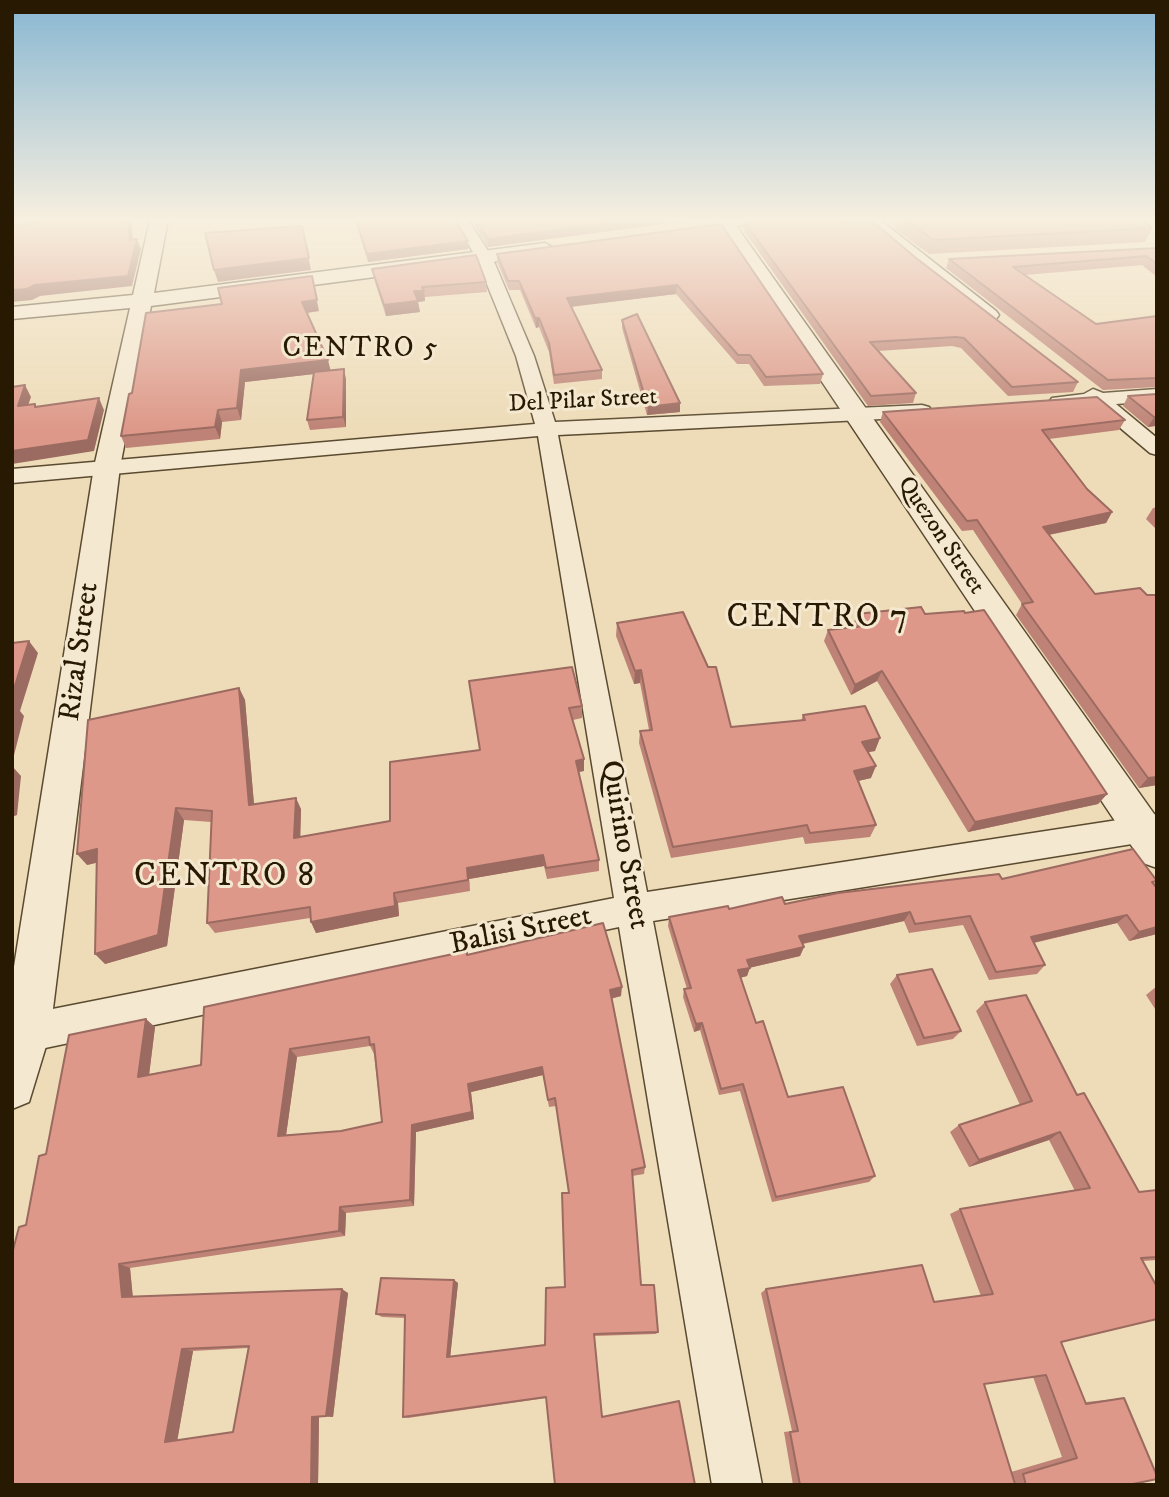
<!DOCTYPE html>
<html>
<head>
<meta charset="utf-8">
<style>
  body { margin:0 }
  #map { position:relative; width:1169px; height:1497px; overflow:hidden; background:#eedcb8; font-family:"IM FELL DW Pica",serif }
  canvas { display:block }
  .frame { position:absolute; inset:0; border:14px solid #281902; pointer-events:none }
</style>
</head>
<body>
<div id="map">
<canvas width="1169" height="1497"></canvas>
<div class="frame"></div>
</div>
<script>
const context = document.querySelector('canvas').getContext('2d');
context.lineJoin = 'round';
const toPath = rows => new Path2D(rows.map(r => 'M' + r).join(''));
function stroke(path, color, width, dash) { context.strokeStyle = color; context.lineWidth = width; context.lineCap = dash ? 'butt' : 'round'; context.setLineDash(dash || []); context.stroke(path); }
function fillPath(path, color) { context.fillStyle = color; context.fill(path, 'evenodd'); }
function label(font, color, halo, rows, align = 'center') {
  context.font = font + ' "IM FELL DW Pica",serif'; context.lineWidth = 6; context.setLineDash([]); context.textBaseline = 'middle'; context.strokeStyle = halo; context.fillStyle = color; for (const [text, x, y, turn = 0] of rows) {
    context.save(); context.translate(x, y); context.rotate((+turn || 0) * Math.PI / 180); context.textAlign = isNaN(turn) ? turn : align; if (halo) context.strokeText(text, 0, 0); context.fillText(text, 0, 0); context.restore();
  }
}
const minor = toPath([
  [454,220,468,220,492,257,534,356,555,422,922,405,929,407,932,411,929,415,922,417,558,435,647,892,1157,814,1157,840,653,921,762,1485,712,1485,619,927,12,1055,12,1017,614,898,538,436,12,483,12,469,535,424,516,356,476,257,454,220],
  [725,220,754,220,752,223,727,228,720,224,725,220],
  [864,220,880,220,996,311,999,315,996,319,984,319,864,220],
  [1093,389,1103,393,1157,389,1157,401,1116,404,1157,438,1157,455,1150,453,1093,405,1059,408,1052,406,1049,402,1052,398,1084,394,1093,389]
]);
const tertiary = toPath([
  [150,220,168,220,154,293,545,243,555,249,545,255,151,306,120,467,50,1033,29,1102,12,1109,12,979,94,467,130,308,12,319,12,307,133,295,150,220],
  [714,220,732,220,1157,818,1157,868,1143,863,714,220]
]);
stroke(minor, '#5a4a30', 3);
stroke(tertiary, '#5a4a30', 3);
fillPath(minor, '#f4e8d1');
fillPath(tertiary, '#f4e8d1');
fillPath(toPath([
  [355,220,455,220,468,241,468,249,368,262],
  [471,220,693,220,488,247],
  [743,220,841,220,916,258,1078,382,1073,392,1008,396,961,348,952,346,878,351,916,393,913,403,868,406,742,228],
  [896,220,1142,220,1152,228,1145,242,929,254,894,228],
  [721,224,823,374,820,384,764,386,749,364,737,364,676,294,571,307,602,370,602,379,554,384,549,352,539,327,536,328,520,290,509,290,497,262,497,254],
  [1157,248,1157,277,1142,265,1025,275,1096,324,1157,316,1157,387,1103,390,946,268,949,259],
  [372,269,486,282,487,292,425,297,425,301,418,302,420,312,386,316,374,279],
  [319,311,307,313,331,371,346,379,346,427,310,430,307,420,314,374,245,382,241,420,222,422,220,439,126,448,121,436,132,393,146,313],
  [622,320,680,412,647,415,622,328],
  [1157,394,1157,428,1155,426,1148,427,1123,406,1128,396],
  [883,412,1125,420,1119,430,1049,439,1087,489,1112,512,1106,523,1049,535,1095,594,1157,595,1157,785,1139,788,1016,615,1022,604,973,530,962,531,880,422],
  [1157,507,1157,530,1146,519,1153,508],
  [857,614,925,614,1107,794,1098,804,968,832,877,681,851,695,824,641,828,630,854,627,853,625],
  [617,623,731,727,801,721,803,715,875,751,868,752,871,778,858,781,876,825,870,837,805,844,803,837,671,858,639,743,640,731,649,730,640,683,634,684,616,636],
  [469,681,582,706,582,718,573,720,584,771,579,772,599,860,599,871,547,879,544,866,469,879,470,891,398,903,399,916,316,933,311,922,310,918,215,933,207,923,211,822,184,820,167,946,105,964,96,863,87,865,239,688,245,700,254,804,301,809,300,837,390,821,480,750],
  [1002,879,1153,884,1157,934,1129,941,1117,923,1034,943,1045,965,1037,974,989,980,963,925,909,933,904,921,803,944,804,947,800,956,749,968,747,976,740,978,756,1023,788,1097,875,1176,869,1182,772,1202,740,1091,719,1095,700,1030,694,1032,683,997,684,989,687,989,668,926,669,917,729,909,785,904],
  [467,955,621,996,612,998,645,1167,644,1174,632,1176,641,1285,658,1332,656,1334,594,1336,602,1417,695,1485,546,1398,408,1418,403,1417,405,1318,382,1317,376,1314,454,1280,458,1283,450,1357,545,1345,565,1287,569,1193,556,1106,549,1107,543,1075,471,1092,474,1119,416,1132,414,1206,346,1213,345,1236,130,1268,133,1297,348,1293,333,1417,319,1417,318,1485,12,1485,26,1225,46,1154,155,1027,149,1074,201,1065],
  [370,1046,374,1054,382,1122,341,1131,286,1135,297,1057],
  [248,1348,233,1432,177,1441,193,1351],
  [897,975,961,1031,953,1039,917,1046,890,984],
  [1157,986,1157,1012,1146,995],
  [985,1002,1077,1095,1139,1192,1157,1190,1157,1260,1143,1261,1061,1342,1086,1402,1124,1398,1128,1485,793,1485,784,1432,792,1431,761,1293,766,1289,934,1302,981,1296,950,1214,960,1209,1075,1191,1049,1140,969,1167,950,1132,959,1125,1020,1105,976,1011],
  [1033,1377,1062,1457,1011,1472,984,1384]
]), '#be8376');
fillPath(toPath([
  [12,220,29,220,12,222],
  [128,220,131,220,134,250,130,240],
  [634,220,693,220,488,247,488,239],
  [302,226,311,270,218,282,214,270],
  [137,239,141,249,132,286,40,296,32,300,12,302,12,290],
  [468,241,468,249,368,262,367,254],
  [312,276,319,311,304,313,302,302],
  [677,285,676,294,567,307,567,298],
  [414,291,424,291,425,301,418,302,420,312,386,316,384,305],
  [535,318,539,318,539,327,536,328],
  [328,360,331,372,245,382,241,420,237,408,241,370],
  [344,369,346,379,346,427,343,417],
  [25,385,31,397,24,417,18,406],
  [99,398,104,410,94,451,12,464,12,451],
  [680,403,680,412,647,415,648,407],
  [218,410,222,422,220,439,215,427],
  [1154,417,1157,417,1157,423,1155,426,1148,427],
  [1112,512,1106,523,1037,537,1043,527],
  [29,641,38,653,20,711,24,716,12,763,12,695],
  [641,670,640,683,634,684,635,671],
  [882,671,877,681,851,695,855,685],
  [239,688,245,700,255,816,249,805],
  [880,738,875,751,857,754,862,742],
  [584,759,584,771,577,772,576,761],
  [12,766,21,776,17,815,12,817,12,820],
  [876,766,871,778,849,783,854,771],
  [1157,777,1157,785,1139,788,1148,778],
  [1107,794,1098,804,968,832,975,822],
  [296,798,301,809,300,849,294,838],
  [176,808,184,820,167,946,105,964,95,954],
  [97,849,106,860,87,865,77,854],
  [543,855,544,866,469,879,470,891,467,868],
  [394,893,398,903,399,916,316,933,311,922],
  [910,912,904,921,796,945,799,936],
  [1127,915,1117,923,1023,945,1031,937],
  [1157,927,1157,934,1129,941,1139,932],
  [804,947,800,956,744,969,747,960],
  [750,968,747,976,735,979,738,970],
  [622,987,621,996,610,999,610,990],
  [146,1019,155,1027,148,1084,138,1077],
  [702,1023,700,1030,694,1032,696,1024],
  [290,1049,297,1057,285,1143,278,1136],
  [542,1067,543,1075,471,1092,474,1119,416,1132,414,1206,410,1200,412,1125,468,1084],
  [1060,1132,1049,1140,969,1167,979,1160],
  [340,1207,346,1213,345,1236,339,1231],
  [119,1264,130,1268,133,1301,122,1297],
  [454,1280,458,1283,450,1359,447,1357],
  [342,1289,348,1293,333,1417,326,1416],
  [182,1349,193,1351,177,1442,165,1442],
  [312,1417,319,1417,318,1485,311,1485]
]), '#9b6a60');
const building = toPath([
  [49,220,128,220,130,240,137,239,128,276,35,285,27,289,12,290,12,225,49,220],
  [356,220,455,220,468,241,367,254,356,220],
  [476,220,634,220,488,239,476,220],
  [743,220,841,220,847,222,872,221,916,258,1078,382,1012,387,964,338,956,337,870,342,916,393,871,396,743,220],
  [907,220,1142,220,1152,228,933,240,907,220],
  [721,224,823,374,766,377,750,355,738,355,677,285,567,298,602,370,554,375,549,343,539,318,535,318,519,281,508,281,497,254,721,224],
  [302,226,309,258,214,270,205,233,302,226],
  [1157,248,1157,264,1146,256,1013,267,1096,324,1157,316,1157,378,1108,380,949,259,1157,248],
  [476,255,486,282,422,287,424,291,414,291,418,301,384,305,372,269,476,255],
  [312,276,317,300,302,302,328,360,241,370,237,408,218,410,215,427,121,436,129,394,132,393,146,313,222,304,218,288,312,276],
  [637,314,680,403,648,407,622,320,637,314],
  [344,369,343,417,307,420,314,372,344,369],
  [25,385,18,406,35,404,35,407,99,398,88,440,12,451,12,387,25,385],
  [1157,394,1157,417,1154,417,1128,396,1157,394],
  [1097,397,1125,420,1042,430,1087,489,1112,512,1043,527,1095,594,1140,588,1147,595,1157,595,1157,777,1148,778,1022,604,1033,602,977,520,967,521,883,412,1097,397],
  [921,607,925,614,964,611,965,613,984,610,1107,794,975,822,882,671,855,685,828,630,863,626,857,614,921,607],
  [683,612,708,667,716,667,731,727,805,720,803,715,865,706,880,738,862,742,876,766,854,771,876,825,810,833,807,825,673,847,640,731,652,730,641,670,635,671,617,623,683,612],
  [29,641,12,695,12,643,29,641],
  [572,667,582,706,569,708,584,759,576,761,599,860,546,868,543,855,467,868,468,880,394,893,395,906,311,922,310,907,207,923,212,811,176,808,158,935,95,954,97,849,77,854,88,720,239,688,249,805,296,798,294,838,390,821,390,762,480,750,469,681,572,667],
  [1133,849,1157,881,1152,882,1157,888,1157,927,1139,932,1127,915,1031,937,1045,965,996,972,970,916,915,924,910,912,799,936,804,947,747,960,750,968,738,970,756,1023,763,1021,788,1097,843,1087,875,1176,776,1197,743,1084,721,1089,702,1023,696,1024,684,989,691,988,669,917,728,906,729,909,782,897,785,904,838,893,999,874,1002,879,1133,849],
  [603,923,622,987,610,990,645,1167,632,1170,641,1285,654,1285,658,1332,594,1334,602,1417,679,1401,695,1485,555,1485,546,1397,403,1417,405,1315,376,1314,381,1278,454,1280,447,1357,545,1345,546,1288,565,1287,562,1193,569,1193,555,1098,548,1100,542,1067,468,1084,472,1112,412,1125,410,1200,340,1207,339,1231,119,1264,122,1297,342,1289,326,1416,312,1417,311,1485,12,1485,12,1254,19,1227,26,1225,39,1156,46,1154,69,1035,146,1019,138,1077,201,1065,204,1007,453,954,467,952,467,955,603,923],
  [369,1037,370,1045,374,1044,382,1122,341,1131,278,1136,290,1049,369,1037],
  [249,1346,233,1432,165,1442,182,1349,249,1346],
  [932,969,961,1031,924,1038,897,975,932,969],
  [1026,995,1077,1095,1084,1093,1139,1192,1157,1190,1157,1257,1141,1258,1157,1287,1157,1319,1061,1342,1086,1404,1124,1398,1157,1476,1157,1479,1128,1485,1026,1485,1023,1474,1077,1458,1046,1375,984,1384,1015,1484,800,1485,790,1432,798,1431,766,1289,922,1265,934,1302,993,1294,960,1209,1090,1188,1060,1132,979,1160,959,1125,1032,1101,985,1002,1026,995]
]);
fillPath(building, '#dd9889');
stroke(building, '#9b6a60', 2);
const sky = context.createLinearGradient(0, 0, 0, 430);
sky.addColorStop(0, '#88b7d2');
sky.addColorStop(0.51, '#f7efdf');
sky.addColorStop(1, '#f7efdf00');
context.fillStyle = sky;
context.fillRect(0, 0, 1169, 430);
label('24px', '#281902', '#f4e8d1', [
  ["Del Pilar Street",583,402,-3],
  ["Quezon Street",940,536,56]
]);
context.letterSpacing = '2px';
label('28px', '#281902', '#f4e8d1', [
  ["CENTRO 5",361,350]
]);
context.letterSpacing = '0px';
label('30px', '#281902', '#f4e8d1', [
  ["Rizal Street",81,652,-82],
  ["Quirino Street",623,845,80],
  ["Balisi Street",521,932,-12]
]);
context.letterSpacing = '2px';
label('33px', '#281902', '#f4e8d1', [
  ["CENTRO 7",818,619],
  ["CENTRO 8",225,878]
]);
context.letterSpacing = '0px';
</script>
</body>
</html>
